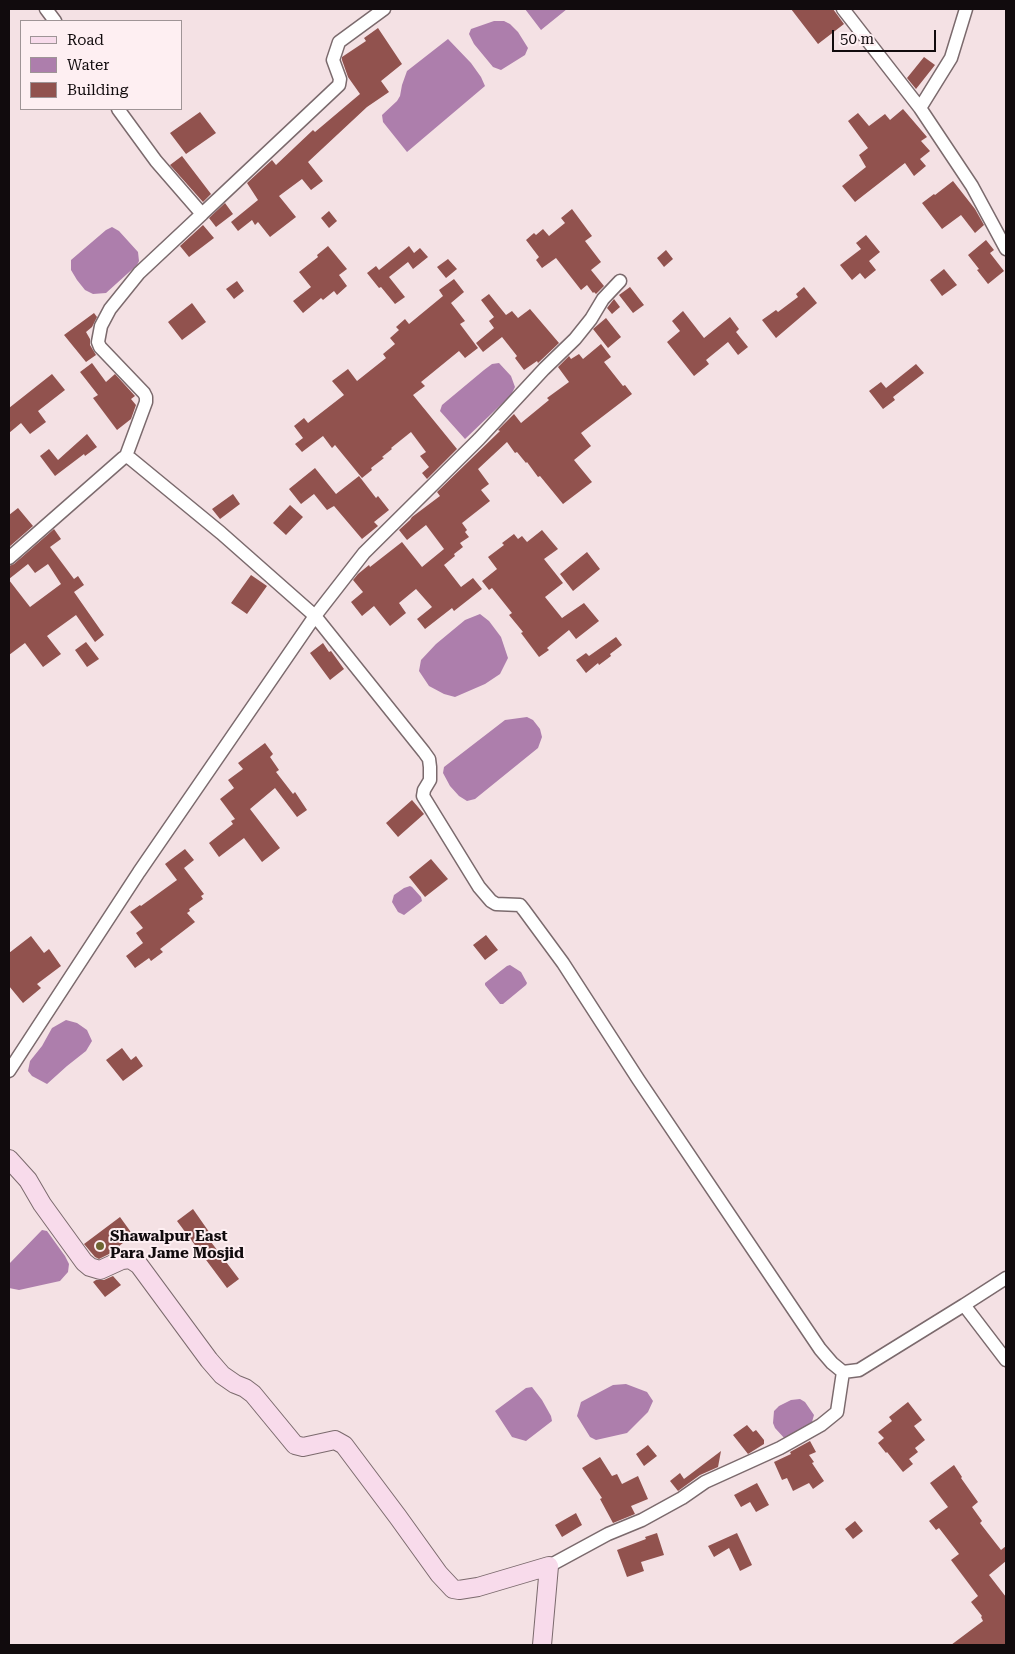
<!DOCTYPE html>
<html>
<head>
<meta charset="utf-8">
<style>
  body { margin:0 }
  #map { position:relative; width:1015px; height:1654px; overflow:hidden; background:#f4e1e4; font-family:"Roboto Serif",serif }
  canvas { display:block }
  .frame { position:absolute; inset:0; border:10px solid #110b0d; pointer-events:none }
  .legend { position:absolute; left:20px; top:20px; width:162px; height:90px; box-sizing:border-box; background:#feeff2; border:1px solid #9f9496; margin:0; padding:6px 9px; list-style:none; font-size:15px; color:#110b0d }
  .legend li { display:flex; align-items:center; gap:10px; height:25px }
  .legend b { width:25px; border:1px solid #9f9496 }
  .scale { position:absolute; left:832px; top:30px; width:104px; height:22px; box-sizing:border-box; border:2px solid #110b0d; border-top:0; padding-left:6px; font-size:15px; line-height:18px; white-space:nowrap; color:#110b0d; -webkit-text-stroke:4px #feeff2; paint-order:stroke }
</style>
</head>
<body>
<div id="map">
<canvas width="1015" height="1654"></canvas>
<div class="frame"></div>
<ul class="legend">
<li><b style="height:6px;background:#f8dbeb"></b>Road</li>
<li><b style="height:14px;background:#ad7eac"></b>Water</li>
<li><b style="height:14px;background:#91524e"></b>Building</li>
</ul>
<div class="scale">50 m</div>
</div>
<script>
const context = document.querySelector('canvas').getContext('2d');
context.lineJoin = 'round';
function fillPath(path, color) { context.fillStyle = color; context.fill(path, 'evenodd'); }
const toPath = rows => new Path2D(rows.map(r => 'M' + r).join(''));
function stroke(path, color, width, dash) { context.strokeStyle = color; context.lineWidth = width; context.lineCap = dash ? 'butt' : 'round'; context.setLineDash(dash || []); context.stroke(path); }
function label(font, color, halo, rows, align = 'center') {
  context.font = font + ' "Roboto Serif",serif'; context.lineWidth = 4; context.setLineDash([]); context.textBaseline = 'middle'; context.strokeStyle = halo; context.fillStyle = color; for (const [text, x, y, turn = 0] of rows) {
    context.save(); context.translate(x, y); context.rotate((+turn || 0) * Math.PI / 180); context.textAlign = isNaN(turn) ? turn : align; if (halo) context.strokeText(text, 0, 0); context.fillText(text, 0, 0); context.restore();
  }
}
fillPath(toPath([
  [525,9,567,9,541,30],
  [494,21,504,21,510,24,518,32,528,48,525,55,501,70,493,67,474,44,469,34,471,29],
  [448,39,471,63,481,77,485,86,407,152,383,122,382,115,397,101,400,96,402,85,407,71],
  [112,227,119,231,138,252,139,261,137,265,106,293,93,294,85,290,77,280,71,270,71,260,106,230],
  [499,363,511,376,515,387,511,395,465,439,440,411,442,405,484,370,492,364],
  [480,614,489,621,501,637,508,658,500,674,485,684,455,697,444,694,429,686,419,671,421,660,436,644,465,620],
  [527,717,533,720,540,729,542,737,538,748,475,799,467,801,459,796,450,786,443,773,444,767,505,720],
  [410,886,412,887,421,897,422,901,404,915,398,912,392,902,394,895,404,888],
  [510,965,521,972,527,983,526,985,503,1004,500,1004,485,985,485,983,507,966],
  [66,1020,77,1023,87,1030,92,1041,86,1051,67,1066,47,1084,32,1076,28,1071,30,1061,42,1046,52,1028],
  [42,1230,47,1231,65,1256,69,1264,68,1272,60,1281,19,1290,9,1288,9,1264],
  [626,1384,647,1392,653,1401,648,1412,627,1433,596,1440,590,1437,577,1416,581,1402,613,1385],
  [532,1387,542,1400,551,1416,552,1421,526,1441,512,1437,495,1411,526,1388],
  [800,1399,805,1402,814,1415,812,1422,786,1440,775,1428,773,1423,774,1411,779,1406,791,1400]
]), '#ad7eac');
fillPath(toPath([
  [791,9,833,9,844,24,818,44],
  [378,28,402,64,381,81,389,92,367,107,308,162,323,181,311,190,302,179,279,196,296,217,270,237,258,222,255,225,252,220,238,231,231,222,258,200,247,183,272,160,276,165,313,130,315,132,360,94,348,77,342,60,342,57,366,41,364,38],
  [924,57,935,65,916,89,907,78],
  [903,109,927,137,921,141,930,151,920,159,926,166,914,176,905,163,855,202,842,186,866,167,859,155,868,148,848,121,858,113,869,126,885,114,890,120],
  [200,112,216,133,186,154,170,133],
  [182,156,211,194,203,202,170,165],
  [953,181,975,209,984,225,975,233,961,215,942,229,922,203,934,194,935,195],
  [225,203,233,214,216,227,209,218],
  [572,209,592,236,585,241,601,262,591,270,604,286,596,294,594,292,593,293,587,285,581,290,556,258,542,268,536,260,539,257,526,240,534,233,536,235,543,229,549,236,565,223,561,218],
  [329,211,337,221,329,228,321,218],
  [203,225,214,238,189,257,180,246],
  [866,235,880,252,869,261,876,270,865,279,860,273,852,280,840,265,861,249,856,243],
  [986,240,994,250,990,253,1004,271,988,284,977,270,979,269,968,255],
  [328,246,347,269,339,275,347,286,337,295,334,291,323,300,321,298,303,313,293,301,311,287,299,272,318,257,317,255],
  [409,246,414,253,420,248,428,257,413,269,408,262,389,277,405,297,395,304,381,287,379,288,367,273,376,266,379,270],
  [666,250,673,259,664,267,657,258],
  [448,259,457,269,446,278,437,267],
  [944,269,957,285,942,296,930,280],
  [454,279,464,292,451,303,465,321,460,324,478,348,465,358,459,351,421,382,425,386,413,395,457,449,427,479,422,473,429,467,420,456,426,452,411,432,391,448,392,449,382,457,384,458,371,468,372,470,362,478,335,445,332,448,323,436,302,452,295,444,303,438,294,426,304,418,308,423,344,395,332,381,348,369,357,381,386,358,383,354,395,344,390,338,399,330,396,327,405,319,409,324,443,296,439,290],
  [237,281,244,291,234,299,226,289],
  [630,287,644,305,633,313,619,295],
  [804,287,817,303,776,338,762,320,776,310,778,312,798,297,796,294],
  [489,294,506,315,512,311,518,318,530,309,559,343,538,363,537,361,524,370,515,358,517,356,502,337,483,352,476,343,494,328,489,321,494,317,481,300],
  [614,299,620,307,612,314,607,308],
  [192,303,206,322,182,340,168,322],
  [683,311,704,338,730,317,739,329,736,332,748,347,738,355,728,342,706,360,709,364,694,376,667,342,680,331,672,321],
  [94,313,97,317,92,327,86,332,90,339,90,345,96,355,86,362,64,335],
  [606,318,621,337,608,348,593,329],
  [601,344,611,357,604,362,623,386,625,385,632,394,581,433,591,446,574,460,592,482,563,504,540,476,538,477,527,462,526,463,517,452,515,453,507,442,478,469,489,484,481,490,490,501,462,523,467,530,465,532,469,537,460,543,463,547,454,554,455,556,444,565,461,587,473,578,482,589,454,611,452,608,425,629,417,619,432,607,416,589,399,603,406,613,390,626,374,606,362,616,351,602,363,592,353,580,358,574,369,565,370,567,402,542,422,567,444,549,426,525,407,540,399,530,410,520,412,517,440,496,437,492,500,431,498,430,514,414,521,423,549,400,547,398,569,382,558,367,569,356,571,359,579,354,583,359],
  [92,363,106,382,115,374,135,396,131,399,136,405,131,419,117,430,93,398,98,395,80,372],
  [916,364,924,373,893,397,895,400,883,409,869,391,881,382,886,388],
  [52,374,65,390,38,411,46,422,30,434,21,423,9,433,9,408],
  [87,434,97,447,85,456,84,454,55,476,40,456,49,449,58,460],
  [315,468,336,494,359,476,376,498,378,496,389,510,374,522,378,526,362,539,334,506,327,510,314,494,301,504,289,489],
  [233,494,240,504,220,519,212,509],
  [290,505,303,517,286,535,273,523],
  [18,508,33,526,9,547,9,515],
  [54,529,61,539,50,547,74,579,78,576,84,585,74,592,104,635,95,642,76,615,47,636,61,654,43,667,25,643,9,655,9,580,30,607,61,584,48,564,35,573,28,564,9,579,9,566,14,564],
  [542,530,558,549,544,559,563,583,545,597,562,618,584,603,599,621,576,639,569,630,547,648,549,650,539,657,521,633,523,632,509,615,512,613,492,588,489,590,482,581,497,569,488,557,504,545,502,543,514,534,518,539,522,536,527,542],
  [587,552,600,569,573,591,560,574],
  [251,575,267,586,247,614,231,603],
  [616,637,622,645,610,654,611,656,599,665,598,663,586,673,576,660,586,653,589,656],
  [86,642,99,659,87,667,75,650],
  [323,643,329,652,331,651,344,669,330,680,310,653],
  [265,743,273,754,270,757,279,770,276,772,293,794,295,792,307,810,297,817,275,788,250,809,280,848,262,862,244,838,219,857,209,843,233,824,231,821,235,819,220,799,234,788,228,780,243,769,238,763],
  [412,800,424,814,398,837,386,823],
  [185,849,194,860,184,868,204,894,201,896,203,899,189,909,190,911,187,913,195,922,160,949,163,952,151,961,149,958,135,968,126,956,143,943,136,933,143,928,130,912,140,905,141,906,177,880,165,864],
  [431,859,448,879,425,897,409,877],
  [486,935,498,950,485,960,473,945],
  [31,936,44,953,49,949,61,966,37,984,41,988,23,1003,9,986,9,953],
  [122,1048,131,1060,136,1056,143,1066,123,1081,106,1060],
  [193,1209,214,1239,211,1242,239,1279,227,1288,177,1221],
  [120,1217,133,1235,109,1254,99,1259,95,1257,84,1244],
  [113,1276,121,1285,105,1297,93,1282,96,1280,104,1280],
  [908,1402,922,1420,914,1426,925,1440,915,1448,918,1452,909,1459,913,1464,903,1472,887,1452,886,1453,878,1443,884,1438,878,1432,892,1421,889,1417],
  [747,1425,753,1432,756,1430,764,1440,764,1444,748,1454,733,1435],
  [810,1441,816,1452,809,1455,814,1462,812,1463,824,1481,813,1489,809,1483,793,1491,787,1478,782,1480,774,1462,791,1454,790,1452],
  [648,1445,657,1456,644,1466,636,1454],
  [721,1451,718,1467,700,1475,678,1491,670,1481,680,1473,684,1479],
  [600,1457,612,1476,617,1474,622,1484,638,1476,648,1499,631,1506,635,1514,613,1523,600,1499,602,1498,582,1468],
  [954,1465,962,1477,961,1478,978,1502,972,1507,982,1521,980,1523,1001,1550,1006,1546,1006,1561,989,1575,1006,1597,1006,1645,951,1645,983,1621,981,1617,982,1616,971,1602,978,1596,951,1560,959,1554,939,1528,936,1530,929,1521,948,1507,930,1483],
  [757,1483,769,1505,756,1512,750,1502,741,1507,734,1495],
  [576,1513,582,1525,562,1537,555,1525],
  [855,1521,863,1531,853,1539,845,1529],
  [657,1533,664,1555,641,1562,644,1571,627,1577,617,1550,646,1539,645,1537],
  [737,1533,752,1565,740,1571,729,1548,714,1557,708,1546]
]), '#91524e');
const street = toPath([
  [46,9,55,21],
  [843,9,920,108,972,186,1006,249],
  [920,108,951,58,966,9],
  [118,109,156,161,202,214,339,85,340,79,333,60,339,42,384,9],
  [126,456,146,402,146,397,144,393,100,347,98,342,101,326,110,309,139,273,202,214],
  [9,558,123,458,126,456,131,459,221,533,315,616,424,752,429,759,430,767,430,780,424,790,423,796,479,887,491,901,496,904,520,905,524,910,563,963,638,1079,820,1349,832,1363,843,1372,859,1370,964,1305,1006,1360],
  [9,1071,139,872,315,616,364,553,479,439,544,369,575,339,591,319,603,299,620,281],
  [964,1305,1006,1278],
  [549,1566,608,1534,642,1520,682,1498,705,1482,780,1448,821,1425,837,1412,843,1372]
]);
const secondary = toPath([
  [9,1159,28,1180,42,1204,84,1262,90,1267,100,1270,122,1260,130,1259,139,1265,209,1360,222,1375,235,1384,245,1388,253,1394,295,1445,303,1447,335,1440,344,1445,398,1517,439,1574,453,1589,459,1590,478,1587,549,1566,542,1645]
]);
stroke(street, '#7b6a6d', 15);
stroke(secondary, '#7b6a6d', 20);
stroke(street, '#fff', 12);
stroke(secondary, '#f8dbeb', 18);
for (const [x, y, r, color] of [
  [100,1246,5,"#6e6632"]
]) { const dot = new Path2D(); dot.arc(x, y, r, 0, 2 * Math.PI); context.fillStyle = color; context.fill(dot); stroke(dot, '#feeff2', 2); }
label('bold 15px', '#110b0d', '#feeff2', [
  ["Shawalpur East",110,1237],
  ["Para Jame Mosjid",110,1254]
], 'left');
</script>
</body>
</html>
